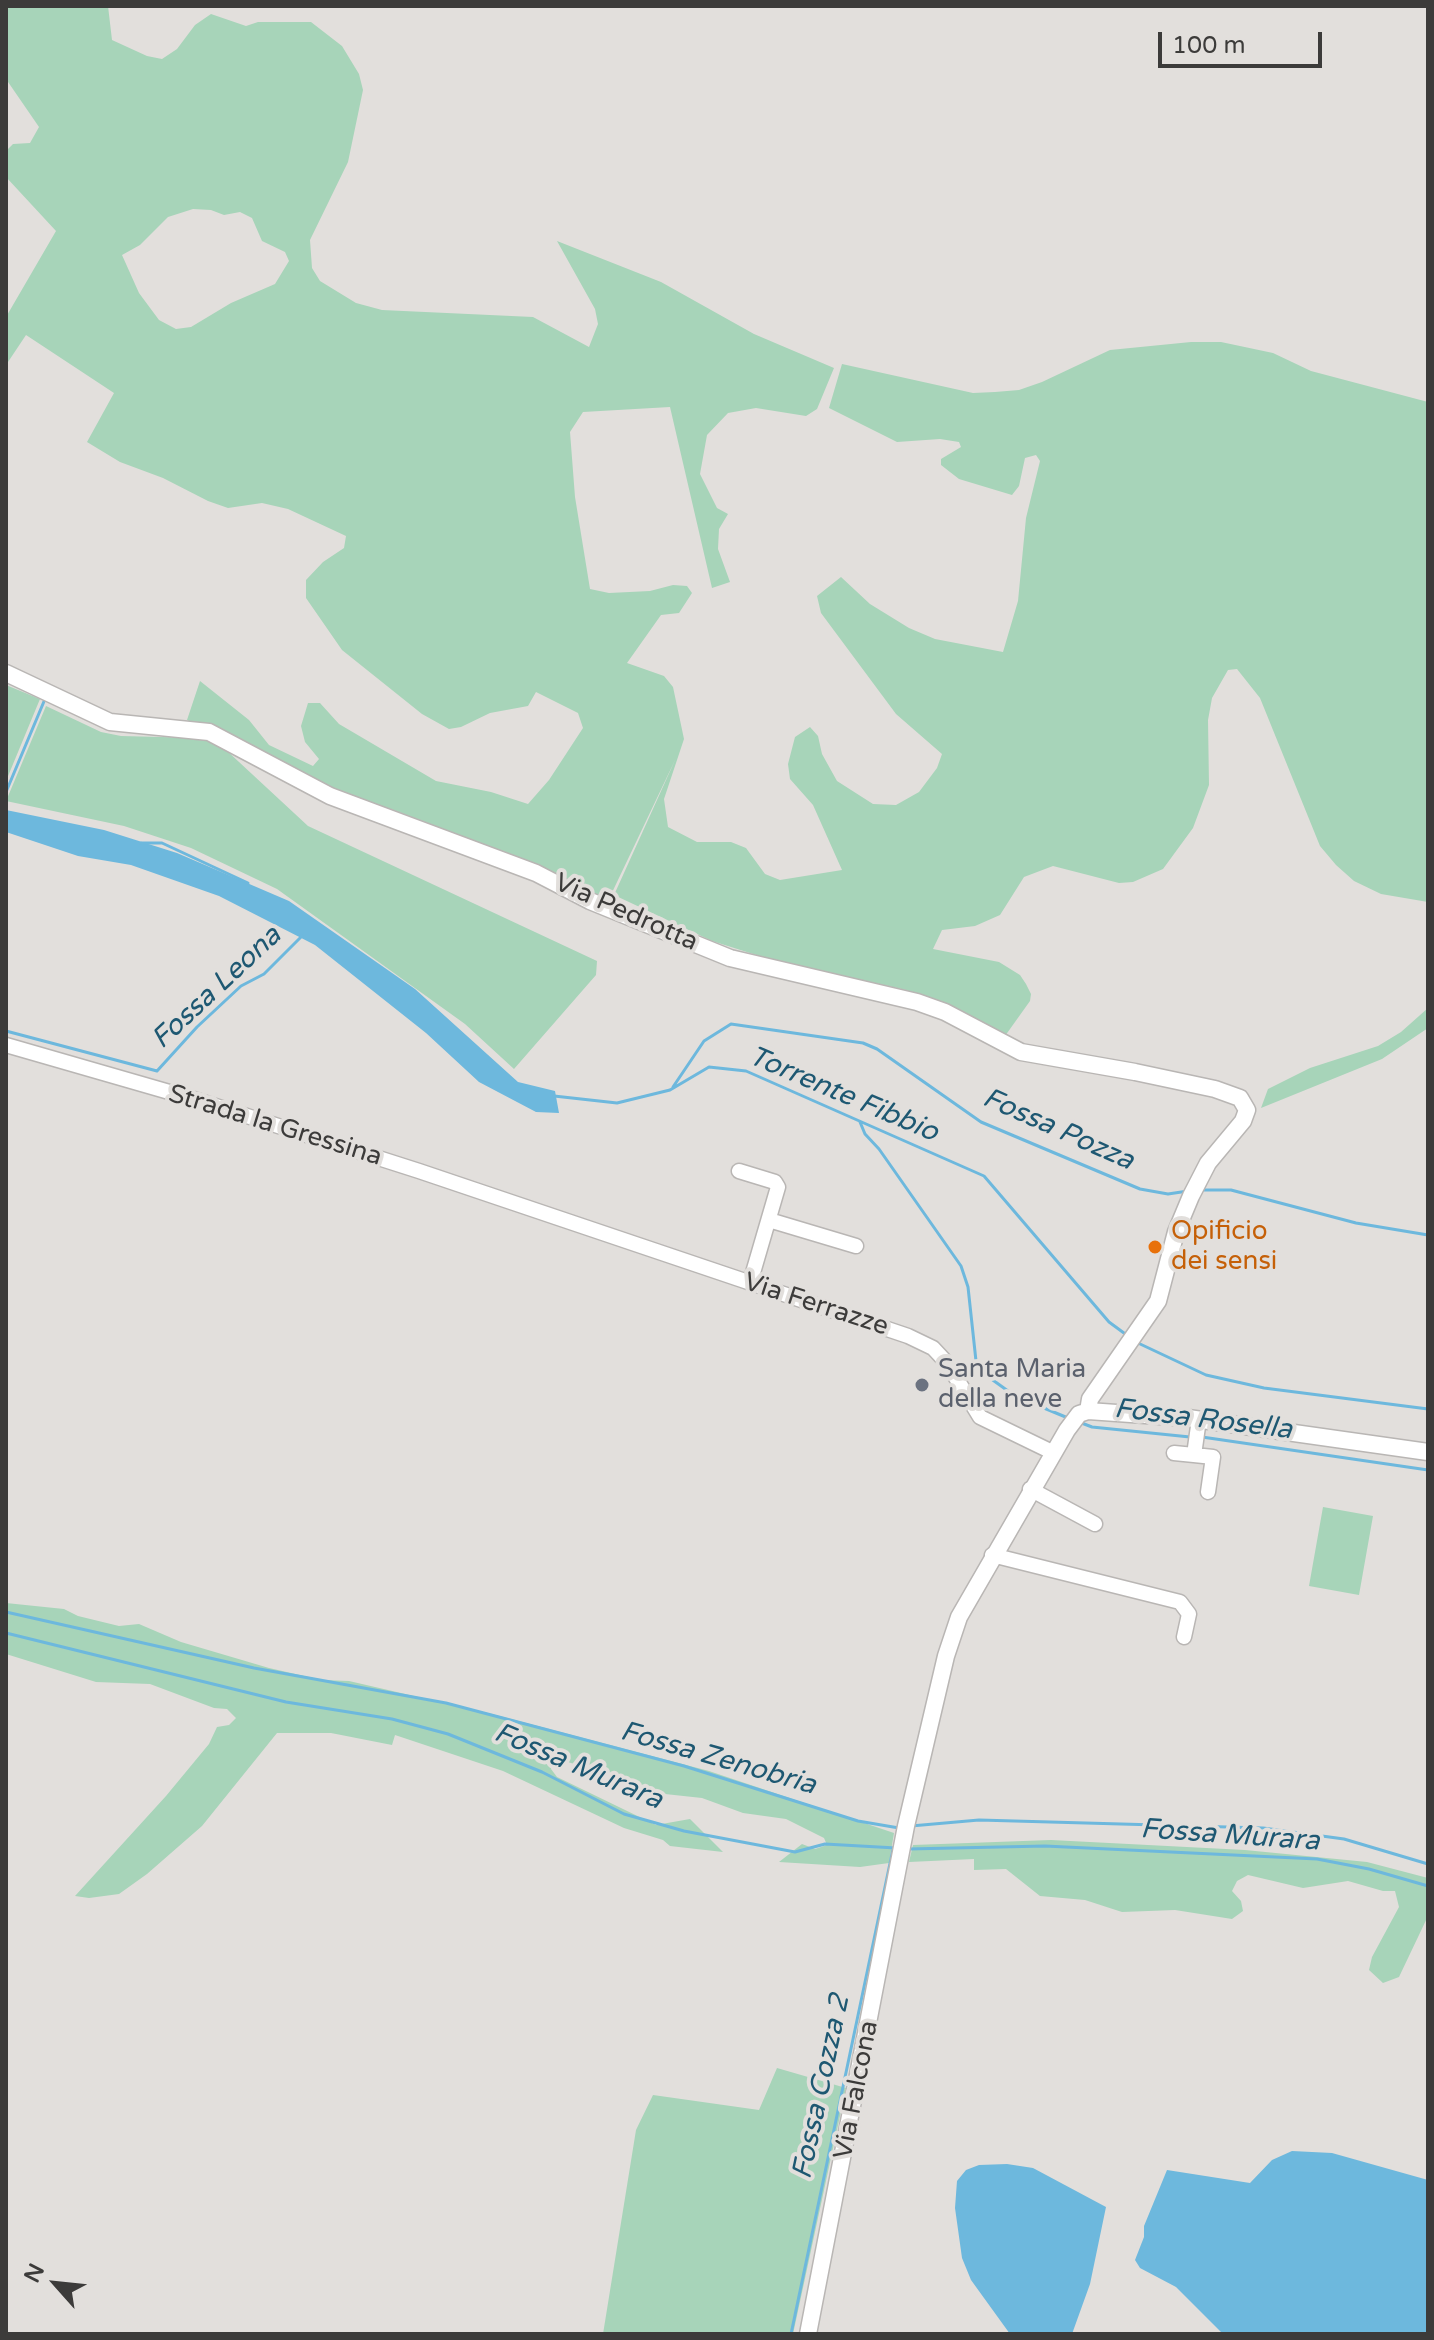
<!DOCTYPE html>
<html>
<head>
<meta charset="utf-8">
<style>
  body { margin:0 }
  #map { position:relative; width:1434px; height:2340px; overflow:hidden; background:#e2dfdc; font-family:"Varela Round",sans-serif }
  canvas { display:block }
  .frame { position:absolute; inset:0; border:8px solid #3c3b3a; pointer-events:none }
  .north { position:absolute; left:16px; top:2244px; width:80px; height:80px; -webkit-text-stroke:6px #e2dfdc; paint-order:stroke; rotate:297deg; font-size:22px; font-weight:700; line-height:32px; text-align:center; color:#3c3b3a }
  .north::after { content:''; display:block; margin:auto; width:28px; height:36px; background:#3c3b3a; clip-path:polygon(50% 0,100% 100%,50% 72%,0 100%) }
  .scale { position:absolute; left:1158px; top:32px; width:164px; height:36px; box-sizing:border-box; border:4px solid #3c3b3a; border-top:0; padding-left:10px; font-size:24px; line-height:28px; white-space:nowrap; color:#3c3b3a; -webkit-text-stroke:6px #e2dfdc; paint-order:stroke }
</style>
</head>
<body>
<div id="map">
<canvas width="1434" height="2340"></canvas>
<div class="frame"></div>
<div class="north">N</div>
<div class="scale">100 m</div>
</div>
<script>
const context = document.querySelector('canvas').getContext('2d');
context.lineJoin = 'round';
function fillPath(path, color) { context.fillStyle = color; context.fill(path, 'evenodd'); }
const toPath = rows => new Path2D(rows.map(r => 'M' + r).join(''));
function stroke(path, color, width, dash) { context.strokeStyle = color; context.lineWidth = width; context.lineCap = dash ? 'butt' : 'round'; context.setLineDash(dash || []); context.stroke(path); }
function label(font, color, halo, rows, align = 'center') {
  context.font = font + ' "Varela Round",sans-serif'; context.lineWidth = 8; context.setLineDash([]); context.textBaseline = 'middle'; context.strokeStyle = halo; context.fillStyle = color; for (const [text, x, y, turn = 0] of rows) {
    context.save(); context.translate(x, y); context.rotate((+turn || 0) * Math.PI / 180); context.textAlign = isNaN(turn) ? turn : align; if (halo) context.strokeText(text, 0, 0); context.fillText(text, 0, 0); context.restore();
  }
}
fillPath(toPath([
  [6,6,108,6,112,40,147,56,162,59,177,49,195,25,211,14,246,26,258,22,311,22,342,46,359,74,363,90,348,162,310,240,312,268,320,281,356,303,382,310,533,317,589,347,598,324,595,309,557,241,661,282,754,334,834,368,817,409,806,416,756,408,728,413,707,435,700,474,717,508,728,514,719,529,718,549,730,582,712,588,670,407,583,412,570,432,575,497,590,589,609,593,650,591,673,585,687,586,692,593,679,613,661,615,627,663,664,676,673,687,684,739,664,799,668,827,697,842,731,842,746,848,765,874,780,880,842,870,813,805,790,779,788,764,795,737,810,727,818,736,822,754,837,781,873,804,896,805,919,792,937,768,942,754,896,714,821,613,817,596,841,577,870,604,909,628,935,639,1003,652,1018,601,1026,518,1040,461,1036,455,1025,458,1019,486,1012,495,959,479,941,465,941,459,961,447,959,442,940,439,897,442,829,408,842,364,973,393,995,392,1019,390,1042,382,1110,350,1191,342,1221,342,1273,353,1311,371,1428,402,1428,902,1381,894,1354,881,1336,865,1320,846,1260,698,1237,669,1228,670,1212,698,1208,720,1209,785,1193,828,1163,869,1133,882,1119,883,1053,866,1024,877,1000,915,975,926,942,930,933,949,999,962,1020,975,1026,984,1031,994,1030,1001,1005,1036,965,1014,906,990,769,959,712,941,614,895,676,758,608,901,544,868,420,820,391,809,341,799,306,784,187,720,200,681,249,720,269,745,313,766,319,759,305,742,301,726,308,703,320,703,339,724,436,781,491,792,528,804,549,780,583,728,578,713,536,692,528,706,490,713,461,727,449,729,422,714,342,650,306,598,306,580,323,562,344,548,346,536,288,509,262,503,228,508,208,501,163,478,120,462,87,442,114,393,26,335,6,365,6,317,56,231,6,177,6,151,13,144,30,143,39,127,6,79],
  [193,209,211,210,224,215,240,212,252,218,262,241,285,252,289,261,275,284,231,303,191,327,176,329,159,320,139,293,122,255,140,245,168,217],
  [6,685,40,699,6,781],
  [46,706,101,732,121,736,201,738,225,749,308,826,597,961,596,975,514,1069,465,1024,277,889,191,848,124,826,6,801],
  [1428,1008,1428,1028,1382,1059,1261,1108,1268,1089,1310,1068,1378,1046,1401,1032],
  [1323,1507,1373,1516,1359,1595,1309,1586],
  [6,1603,64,1609,78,1616,119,1626,139,1624,181,1642,269,1668,322,1680,349,1681,492,1714,709,1771,894,1833,889,1863,860,1867,779,1862,802,1844,815,1849,827,1845,824,1838,786,1819,743,1813,702,1798,665,1794,568,1762,552,1762,551,1769,557,1777,656,1825,690,1819,723,1852,670,1846,663,1840,624,1828,503,1771,395,1735,392,1745,331,1733,277,1733,202,1826,147,1874,119,1894,89,1898,75,1896,166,1796,209,1744,217,1727,229,1725,236,1718,227,1709,214,1708,150,1684,96,1682,6,1654],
  [1051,1840,1245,1850,1367,1862,1428,1878,1428,1916,1399,1977,1383,1983,1369,1970,1372,1957,1399,1907,1395,1891,1383,1891,1348,1881,1303,1888,1248,1875,1237,1881,1232,1891,1241,1901,1243,1911,1232,1919,1175,1910,1122,1912,1085,1900,1040,1896,1006,1869,974,1870,974,1859,909,1862,913,1845],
  [777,2068,846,2088,793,2334,603,2334,636,2130,653,2095,759,2110]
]), '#a7d4b9');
fillPath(toPath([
  [6,810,104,830,177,853,289,901,415,989,518,1082,555,1091,559,1113,536,1112,479,1082,426,1033,315,945,219,896,131,865,78,856,6,832],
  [1292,2151,1332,2153,1428,2180,1428,2334,1223,2334,1176,2287,1140,2268,1135,2260,1144,2237,1144,2226,1167,2170,1250,2183,1272,2160],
  [1007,2164,1033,2168,1106,2207,1090,2284,1072,2334,1010,2334,971,2280,962,2258,955,2208,957,2181,966,2170,979,2165]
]), '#6db8dd');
stroke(toPath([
  [6,792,45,699],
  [141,843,162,843,248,883],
  [6,1031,157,1071,197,1027,241,986,264,974,302,936],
  [673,1087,704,1041,731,1024,863,1043,877,1049,981,1122,1140,1189,1168,1194,1188,1191],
  [554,1096,617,1103,670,1090,709,1067,746,1071,984,1176,1109,1322,1128,1336],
  [860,1122,865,1134,879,1149,961,1266,968,1287,976,1361,983,1373,1015,1396,1068,1418],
  [1199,1190,1231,1190,1356,1223,1428,1235],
  [1138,1343,1206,1375,1264,1388,1428,1409],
  [1079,1422,1092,1427,1190,1437],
  [1202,1437,1428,1470],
  [6,1612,254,1668,446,1703,684,1766,858,1821,899,1828],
  [6,1633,286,1702,392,1719,448,1734,542,1772,624,1814,684,1831,795,1852,825,1844,896,1848],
  [911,1826,979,1820,1263,1828,1344,1839,1428,1864],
  [908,1849,1045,1846,1317,1859,1369,1869,1428,1886],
  [791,2334,893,1849]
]), '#6db8dd', 3);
const minor = toPath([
  [6,1045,197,1100,419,1171,908,1336,933,1348,947,1363,980,1417,1052,1452],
  [739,1171,775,1182,778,1187,750,1283],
  [769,1220,856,1246],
  [1199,1419,1194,1455,1213,1457,1208,1492],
  [1174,1453,1194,1455],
  [1030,1489,1095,1524],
  [992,1555,1180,1602,1189,1614,1184,1637]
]);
const tertiary = toPath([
  [6,673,110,722,209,732,330,796,536,873,590,901,730,958,917,1002,945,1012,1021,1052,1135,1072,1215,1089,1240,1098,1247,1110,1243,1121,1208,1163,1191,1196,1176,1232,1158,1301,1090,1399,1088,1411],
  [808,2334,906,1826,946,1656,959,1617,1067,1430,1079,1414,1088,1411,1188,1418,1428,1452]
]);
stroke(minor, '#b9b6b4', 17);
stroke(tertiary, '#b9b6b4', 19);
stroke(minor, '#fff', 14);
stroke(tertiary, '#fff', 16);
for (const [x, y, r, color] of [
  [1155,1247,8,"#e8710a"],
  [922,1385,8,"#6b7280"]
]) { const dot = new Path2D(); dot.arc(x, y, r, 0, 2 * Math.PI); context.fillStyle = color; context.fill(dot); stroke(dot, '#e2dfdc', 3); }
label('26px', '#3c3b3a', '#e2dfdc', [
  ["Via Pedrotta",626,913,24],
  ["Strada la Gressina",275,1126,17],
  ["Via Ferrazze",816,1305,18],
  ["Via Falcona",857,2090,-79]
]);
label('26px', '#c56008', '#e2dfdc', [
  ["Opificio",1171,1232],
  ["dei sensi",1171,1262]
], 'left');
label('26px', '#5b616d', '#e2dfdc', [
  ["Santa Maria",938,1370],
  ["della neve",938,1400]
], 'left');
label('italic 28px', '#1e5872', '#e2dfdc', [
  ["Fossa Leona",217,988,-43],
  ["Torrente Fibbio",843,1095,23],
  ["Fossa Pozza",1058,1130,24],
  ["Fossa Rosella",1203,1420,7],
  ["Fossa Zenobria",718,1759,16],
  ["Fossa Murara",578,1767,23],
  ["Fossa Murara",1230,1836,4],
  ["Fossa Cozza 2",822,2087,-78]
]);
</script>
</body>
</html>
